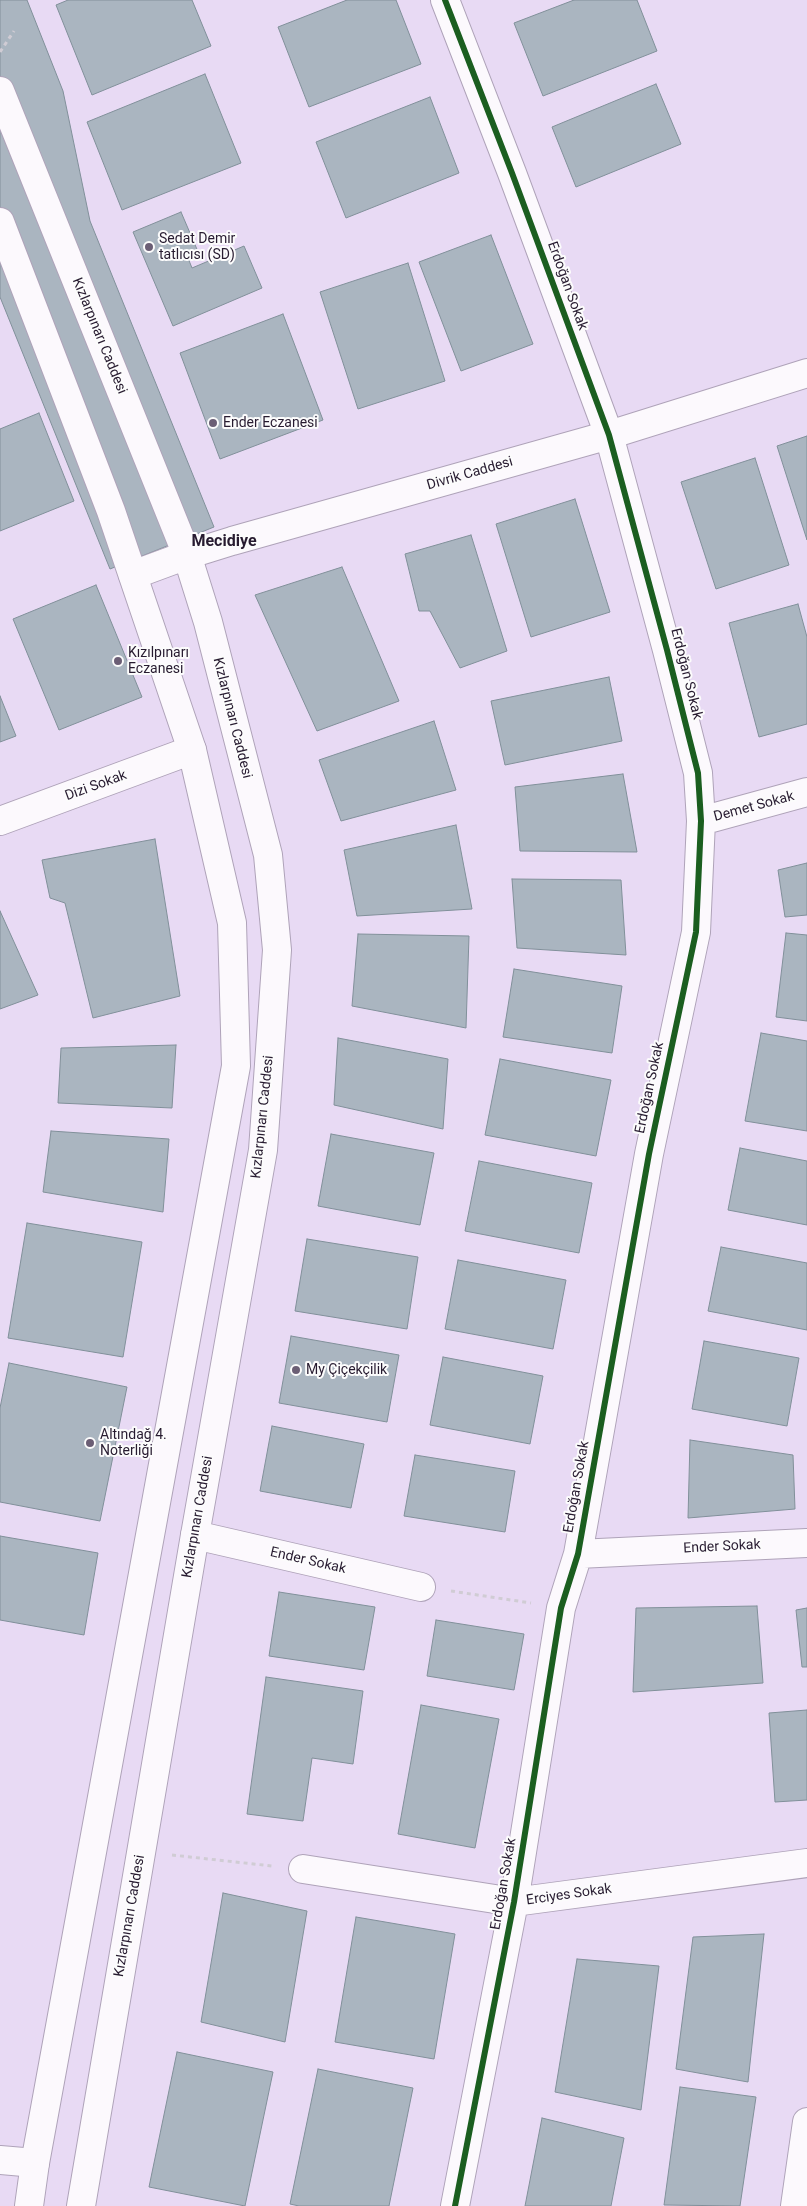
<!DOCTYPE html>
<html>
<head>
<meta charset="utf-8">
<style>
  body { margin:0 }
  canvas { display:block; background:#e8daf4 }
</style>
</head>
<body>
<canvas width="807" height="2206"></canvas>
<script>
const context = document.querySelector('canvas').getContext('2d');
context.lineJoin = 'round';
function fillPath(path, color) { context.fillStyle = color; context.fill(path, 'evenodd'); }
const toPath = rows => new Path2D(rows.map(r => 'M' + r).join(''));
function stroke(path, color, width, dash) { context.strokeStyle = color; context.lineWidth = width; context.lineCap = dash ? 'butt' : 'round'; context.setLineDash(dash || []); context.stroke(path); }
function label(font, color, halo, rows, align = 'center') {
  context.font = font + ' Roboto,sans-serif'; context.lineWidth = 4; context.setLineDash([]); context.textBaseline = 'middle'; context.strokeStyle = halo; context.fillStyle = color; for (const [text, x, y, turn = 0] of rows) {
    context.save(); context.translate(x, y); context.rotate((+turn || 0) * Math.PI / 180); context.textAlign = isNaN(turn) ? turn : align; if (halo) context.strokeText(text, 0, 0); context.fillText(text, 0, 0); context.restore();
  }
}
const building = toPath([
  [0,0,27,0,63,91,90,221,214,527,110,569,0,297,0,0],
  [68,0,192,0,211,46,92,95,56,5,68,0],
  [347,0,396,0,421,64,309,107,278,27,347,0],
  [574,0,637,0,657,51,543,96,514,23,574,0],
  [205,74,241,163,122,210,87,122,205,74],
  [656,84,681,144,576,187,552,127,656,84],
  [430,97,459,173,346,218,316,142,430,97],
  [181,212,199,254,188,258,192,268,244,246,262,288,173,326,133,232,181,212],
  [491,235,533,344,461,371,419,262,491,235],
  [408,263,445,381,358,409,320,292,408,263],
  [283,314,323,420,220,459,180,353,283,314],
  [39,413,74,501,0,531,0,429,39,413],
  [807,436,807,540,777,446,807,436],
  [755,458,789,565,716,589,681,482,755,458],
  [575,499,610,612,531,637,496,524,575,499],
  [471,535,507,651,460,668,430,611,419,611,405,554,471,535],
  [342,567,399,701,317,731,255,595,342,567],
  [96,585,142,697,59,730,13,619,96,585],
  [798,604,807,637,807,724,759,737,729,623,798,604],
  [609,677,622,741,505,765,491,701,609,677],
  [0,696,16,736,0,742,0,696],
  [434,721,456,790,341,821,319,760,434,721],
  [623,774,637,852,520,851,515,787,623,774],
  [456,825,472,909,357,916,344,850,456,825],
  [155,839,180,996,93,1018,65,903,50,898,42,860,155,839],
  [807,863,807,915,785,917,778,870,807,863],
  [512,879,621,880,626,955,517,948,512,879],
  [0,911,38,995,0,1009,0,911],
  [786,933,807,935,807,1021,776,1017,786,933],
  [358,934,469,936,466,1028,352,1006,358,934],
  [514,969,622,986,612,1053,503,1037,514,969],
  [761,1033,807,1041,807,1131,745,1121,761,1033],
  [338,1038,448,1059,443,1129,334,1105,338,1038],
  [176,1045,172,1108,58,1103,61,1048,176,1045],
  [500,1059,611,1080,596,1156,485,1135,500,1059],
  [51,1131,169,1139,163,1212,43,1192,51,1131],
  [331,1134,434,1153,420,1225,318,1206,331,1134],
  [740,1148,807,1161,807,1225,728,1210,740,1148],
  [479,1161,592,1183,579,1253,465,1231,479,1161],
  [27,1223,142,1242,123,1357,8,1338,27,1223],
  [307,1239,418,1257,407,1329,295,1311,307,1239],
  [721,1247,807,1263,807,1330,708,1311,721,1247],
  [458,1260,566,1280,553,1349,445,1329,458,1260],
  [291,1336,399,1355,387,1422,279,1403,291,1336],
  [704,1341,799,1358,787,1426,692,1409,704,1341],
  [443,1357,543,1376,530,1444,430,1425,443,1357],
  [9,1363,127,1387,100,1521,0,1502,0,1408,9,1363],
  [272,1426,364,1444,351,1508,260,1491,272,1426],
  [690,1440,793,1455,795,1509,688,1518,690,1440],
  [415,1455,515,1471,505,1532,404,1516,415,1455],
  [0,1536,98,1553,84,1635,0,1620,0,1536],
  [279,1592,375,1607,364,1670,269,1656,279,1592],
  [757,1606,763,1683,633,1692,636,1608,757,1606],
  [807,1608,807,1667,802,1667,796,1610,807,1608],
  [436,1620,524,1634,514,1690,427,1676,436,1620],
  [266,1677,363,1691,353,1764,312,1758,303,1821,247,1814,266,1677],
  [421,1705,499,1719,475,1848,398,1834,421,1705],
  [807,1710,807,1800,775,1802,769,1713,807,1710],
  [223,1893,307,1911,285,2042,201,2022,223,1893],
  [356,1917,455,1934,434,2059,335,2042,356,1917],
  [764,1934,748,2082,676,2069,693,1937,764,1934],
  [577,1959,659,1966,641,2110,555,2092,577,1959],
  [177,2052,273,2072,245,2206,149,2187,177,2052],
  [318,2069,413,2088,389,2206,299,2206,290,2204,318,2069],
  [680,2087,756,2097,740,2206,664,2205,680,2087],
  [542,2118,624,2138,611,2206,525,2206,542,2118]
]);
fillPath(building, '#aab5c0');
stroke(building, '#81909a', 1);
const street = toPath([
  [445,0,512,173,609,435,667,650,698,773,701,821,696,932,649,1154,578,1554,561,1608,514,1902,455,2206],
  [0,821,192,750],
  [701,821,807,792],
  [195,1535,421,1587],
  [578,1554,807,1543],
  [303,1869,514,1902,807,1863],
  [0,2160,35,2163],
  [795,2206,807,2122]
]);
const secondary = toPath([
  [133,575,187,555,232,541,609,435,807,373]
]);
const primary = toPath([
  [0,91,187,555,208,622,268,855,277,950,263,1150,195,1535,81,2206],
  [0,222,111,511,192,750,232,923,236,1066,35,2163,29,2206]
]);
stroke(street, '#afa3b9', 30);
stroke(secondary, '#afa3b9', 30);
stroke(primary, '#afa3b9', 30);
stroke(toPath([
  [0,52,14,31],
  [451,1591,531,1603],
  [172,1855,272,1866]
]), '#d0ccd4', 3, [4, 4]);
stroke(street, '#fcf9fd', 28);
stroke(secondary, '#fcf9fd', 28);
stroke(primary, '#fcf9fd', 28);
stroke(toPath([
  [445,0,512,173,609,435,667,650,698,773,701,821,696,932,649,1154,578,1554,561,1608,514,1902,455,2206]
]), '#1b5e20', 6);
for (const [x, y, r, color] of [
  [149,247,5,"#6b5e75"],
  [213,423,5,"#6b5e75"],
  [118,661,5,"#6b5e75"],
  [296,1370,5,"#6b5e75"],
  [90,1443,5,"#6b5e75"]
]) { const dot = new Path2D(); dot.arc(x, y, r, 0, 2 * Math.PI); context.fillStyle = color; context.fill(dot); stroke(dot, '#fcfcfc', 2); }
label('14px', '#271b30', '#fcfcfc', [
  ["Sedat Demir",159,239],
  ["tatlıcısı (SD)",159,255],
  ["Ender Eczanesi",223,423],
  ["Kızılpınarı",128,653],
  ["Eczanesi",128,669],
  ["My Çiçekçilik",306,1370],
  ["Altındağ 4.",100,1435],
  ["Noterliği",100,1451]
], 'left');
label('14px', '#271b30', '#fcfcfc', [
  ["Erdoğan Sokak",567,286,70],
  ["Kızlarpınarı Caddesi",99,336,68],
  ["Divrik Caddesi",470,474,-16],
  ["Erdoğan Sokak",686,674,76],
  ["Kızlarpınarı Caddesi",232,718,76],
  ["Dizi Sokak",96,786,-20],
  ["Demet Sokak",754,807,-15],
  ["Erdoğan Sokak",650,1088,-78],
  ["Kızlarpınarı Caddesi",263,1117,-84],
  ["Erdoğan Sokak",577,1487,-80],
  ["Kızlarpınarı Caddesi",198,1517,-80],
  ["Ender Sokak",722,1547,-3],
  ["Ender Sokak",308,1561,13],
  ["Erdoğan Sokak",504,1884,-80],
  ["Erciyes Sokak",569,1895,-8],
  ["Kızlarpınarı Caddesi",130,1916,-80]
]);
label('bold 16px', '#271b30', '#fcfcfc', [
  ["Mecidiye",224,542]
]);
</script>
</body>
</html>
